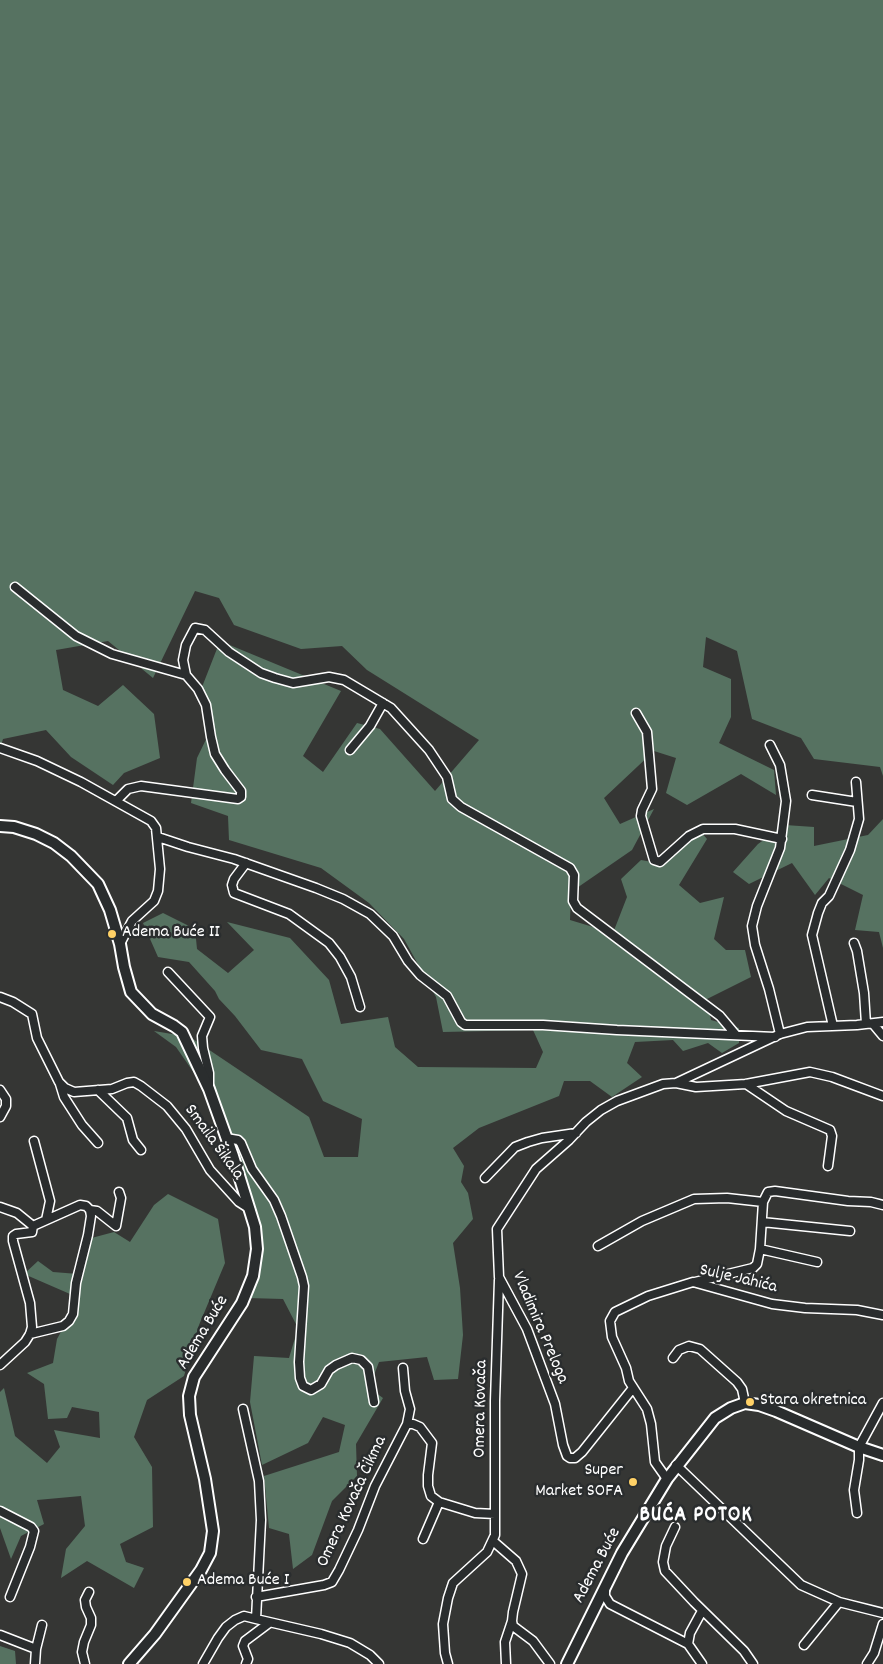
<!DOCTYPE html>
<html>
<head>
<meta charset="utf-8">
<style>
  body { margin:0 }
  canvas { display:block; background:#353634 }
</style>
</head>
<body>
<canvas width="883" height="1664"></canvas>
<script>
const context = document.querySelector('canvas').getContext('2d');
context.lineJoin = 'round';
function fillPath(path, color) { context.fillStyle = color; context.fill(path, 'evenodd'); }
const toPath = rows => new Path2D(rows.map(r => 'M' + r).join(''));
function stroke(path, color, width, dash) { context.strokeStyle = color; context.lineWidth = width; context.lineCap = dash ? 'butt' : 'round'; context.setLineDash(dash || []); context.stroke(path); }
function label(font, color, halo, rows, align = 'center') {
  context.font = font + ' Dekko,sans-serif'; context.lineWidth = 5; context.setLineDash([]); context.textBaseline = 'middle'; context.strokeStyle = halo; context.fillStyle = color; for (const [text, x, y, turn = 0] of rows) {
    context.save(); context.translate(x, y); context.rotate((+turn || 0) * Math.PI / 180); context.textAlign = isNaN(turn) ? turn : align; if (halo) context.strokeText(text, 0, 0); context.fillText(text, 0, 0); context.restore();
  }
}
fillPath(toPath([
  [0,0,883,0,883,776,880,767,814,759,801,738,752,719,737,651,706,637,703,667,731,679,731,717,719,743,774,770,776,795,741,774,687,805,666,793,676,758,654,751,604,798,620,824,654,809,632,850,571,892,570,920,613,933,627,897,621,879,641,860,663,864,701,832,707,839,679,885,700,903,724,897,714,939,726,950,745,950,751,977,707,999,711,1020,739,1028,739,1043,722,1053,708,1043,683,1051,673,1040,635,1042,627,1063,642,1077,612,1097,590,1081,564,1081,559,1096,479,1128,453,1148,464,1166,461,1182,468,1193,473,1219,453,1243,460,1288,463,1335,458,1379,434,1380,427,1357,379,1362,369,1388,383,1398,356,1444,357,1476,332,1501,312,1555,293,1569,289,1534,269,1528,264,1476,339,1452,345,1425,323,1417,308,1443,262,1465,250,1402,254,1356,289,1358,298,1328,283,1299,248,1298,256,1215,226,1119,176,1047,154,1031,190,1037,309,1117,324,1157,358,1157,362,1119,323,1101,302,1059,261,1050,235,1016,219,999,215,991,189,962,158,957,143,923,163,913,195,929,197,949,228,973,254,950,227,922,290,938,329,980,341,1024,388,1017,395,1047,418,1067,536,1068,543,1052,533,1030,443,1032,436,997,404,939,369,903,321,868,229,840,228,816,191,803,197,758,213,725,202,687,220,641,341,691,303,756,323,772,357,723,380,729,435,791,479,740,367,670,342,646,301,649,234,625,219,598,195,591,153,678,108,641,56,650,63,690,98,706,123,685,154,714,160,758,124,773,113,785,71,757,46,730,3,739,0,749],
  [883,819,883,948,879,932,855,930,863,895,829,878,815,895,792,863,749,884,733,872,758,844,785,825,814,827,814,846,868,835],
  [168,1194,218,1219,225,1263,199,1325,184,1376,147,1400,134,1437,152,1467,153,1527,120,1544,126,1562,144,1568,134,1588,87,1561,61,1578,66,1549,85,1526,81,1496,37,1500,44,1524,21,1536,11,1559,0,1528,0,1392,4,1388,15,1436,47,1463,60,1447,54,1430,100,1438,99,1412,72,1407,67,1418,48,1419,44,1384,27,1373,53,1363,57,1339,71,1314,70,1294,24,1274,38,1261,53,1272,78,1274,84,1240,114,1232,130,1242,154,1205],
  [0,1646,15,1651,16,1664,0,1664]
]), '#567261');
const minor = toPath([
  [15,587,76,636,112,654,186,675],
  [636,713,647,732,652,789,642,810,641,816,654,860,660,862,689,836,703,829,735,829,782,839],
  [770,745,780,765,786,801,780,848,757,906,752,926,755,945,769,989,780,1034],
  [0,748,37,761,81,782,151,821,156,828,160,869,158,891,154,901,132,921,120,944],
  [350,750,370,726,383,703],
  [812,795,857,802],
  [117,800,128,789,141,786,238,799,241,797,241,791,225,770,215,754,211,737,206,705,198,689,186,675,183,660,186,645,195,628,205,630,229,652,261,673,275,678,293,683,329,677,344,680,391,708,429,750,447,777,452,799,461,807,570,868,574,875,573,901,577,908,720,1016,736,1035],
  [158,837,188,847,234,859,316,888,343,899,370,914,393,936,408,961,420,975,447,996,461,1022,465,1025,543,1025,617,1030,775,1037],
  [246,863,234,879,232,885,234,893,289,914,329,943,340,957,351,977,360,1007],
  [854,943,857,951,864,993,866,1024],
  [168,972,210,1017,202,1036,203,1048,209,1073,209,1087],
  [0,997,13,1002,32,1014,37,1038,59,1082,65,1088,74,1092,112,1089,127,1083,134,1082,141,1086,167,1106,186,1129,210,1170,239,1202,250,1209],
  [873,1024,883,1036],
  [833,1026,812,935,818,913,822,903,829,896,850,850,859,819,856,782],
  [676,1083,696,1087,746,1084,810,1072,832,1077,883,1096],
  [60,1084,64,1097,82,1125,98,1143],
  [746,1084,786,1111,830,1130,832,1136,828,1166],
  [0,1090,6,1099,6,1106,0,1117],
  [98,1090,127,1118,133,1140,141,1150],
  [226,1138,238,1140,241,1143,252,1169,274,1200,281,1216,302,1277,304,1286,299,1362,300,1378,303,1386,311,1390,321,1384,329,1370,336,1365,352,1358,361,1360,368,1367,374,1402],
  [34,1141,50,1201,46,1220],
  [485,1178,515,1147,528,1142,542,1138,576,1133],
  [0,1207,17,1213,33,1226],
  [90,1210,97,1211,116,1226,121,1198,119,1192],
  [762,1222,850,1231],
  [598,1246,642,1221,694,1199,727,1198,763,1202],
  [760,1249,817,1262],
  [695,1282,753,1268,757,1264,760,1249,763,1202,768,1192,775,1191,848,1201,871,1202,883,1205],
  [673,1358,679,1350,689,1346,700,1349,737,1382,742,1389,745,1403],
  [0,1365,25,1342,30,1334,32,1327,30,1303,13,1241,13,1236,16,1234,32,1232,33,1226,80,1205,86,1206,90,1210,91,1216,88,1235,76,1283,73,1314,69,1321,63,1326,30,1334],
  [403,1368,405,1391,410,1409,407,1424],
  [633,1388,582,1452,575,1458,570,1458,567,1456,563,1445,555,1404,527,1329,499,1277,497,1229,536,1169,569,1140,586,1122,601,1110,617,1101,663,1084,676,1083,780,1034,807,1027,857,1025,883,1022],
  [243,1409,259,1481,261,1520,256,1619,321,1634,350,1643,370,1655,379,1664],
  [676,1465,801,1585,839,1602,883,1613],
  [667,1479,655,1462,651,1424,647,1409,629,1381,626,1368,612,1337,610,1321,615,1312,648,1296,693,1282,772,1304,805,1308,857,1310,883,1315],
  [0,1511,31,1527,34,1531,30,1547,10,1597],
  [857,1513,854,1490,859,1460,859,1447,883,1403],
  [675,1527,666,1546,663,1562,665,1571,694,1602,744,1651,753,1664],
  [423,1539,439,1502],
  [493,1541,516,1561,522,1574,513,1612,512,1621,513,1626,533,1641,550,1664],
  [605,1588,605,1596,610,1604,688,1644,702,1664],
  [256,1597,324,1585,332,1582,339,1570,358,1530,375,1486,407,1424,413,1424,420,1427,432,1443,428,1475,428,1486,431,1496,439,1502,475,1513,495,1514],
  [0,1635,36,1649],
  [688,1644,690,1633,702,1611],
  [804,1645,839,1602],
  [35,1664,36,1649,42,1625],
  [85,1664,82,1652,84,1642,91,1625,91,1618,86,1607,85,1600,89,1592],
  [203,1664,218,1638,226,1627,235,1620,244,1616,256,1619],
  [246,1664,248,1659,243,1646,245,1641,269,1623],
  [448,1664,445,1653,443,1624,448,1598,453,1583,487,1552,495,1535,495,1401,499,1280],
  [506,1664,505,1642,512,1621],
  [867,1664,874,1653,883,1624]
]);
const tertiary = toPath([
  [0,826,14,827,36,834,54,843,71,856,98,884,110,910,120,944,124,967,131,992,152,1014,174,1026,182,1032,209,1089,233,1156,255,1227,257,1249,253,1276,242,1303,194,1377,189,1396,190,1415,205,1479,213,1531,210,1553,201,1570,155,1634,129,1664],
  [567,1664,622,1553,667,1479,715,1418,731,1408,745,1403,759,1405,776,1411,859,1447,883,1455]
]);
stroke(minor, '#fff', 11);
stroke(tertiary, '#fff', 14);
stroke(minor, '#2a2d2e', 8);
stroke(tertiary, '#2a2d2e', 10);
for (const [x, y, r, color] of [
  [112,934,5,"#ffd166"],
  [750,1402,5,"#ffd166"],
  [633,1482,5,"#ffd166"],
  [187,1582,5,"#ffd166"]
]) { const dot = new Path2D(); dot.arc(x, y, r, 0, 2 * Math.PI); context.fillStyle = color; context.fill(dot); stroke(dot, '#2a2d2e', 2); }
label('18px', '#fff', '#2a2d2e', [
  ["Adema Buće II",122,934],
  ["Stara okretnica",760,1402],
  ["Super",623,1472,"right"],
  ["Market SOFA",623,1493,"right"],
  ["Adema Buće I",197,1582]
], 'left');
label('18px', '#fff', '#2a2d2e', [
  ["Smaila Šikala",213,1143,54],
  ["Sulje Jahića",738,1280,13],
  ["Vladimira Preloga",539,1328,67],
  ["Adema Buće",204,1333,-59],
  ["Omera Kovača",482,1409,-89],
  ["Omera Kovača Čikma",353,1502,-65],
  ["Adema Buće",598,1566,-62]
]);
context.letterSpacing = '1px';
label('bold 22px', '#fff', '#2a2d2e', [
  ["BUĆA POTOK",696,1517]
]);
context.letterSpacing = '0px';
</script>
</body>
</html>
